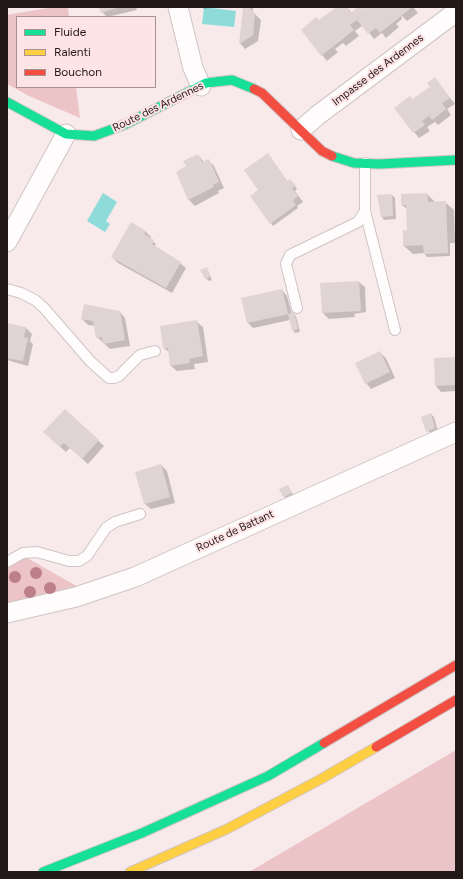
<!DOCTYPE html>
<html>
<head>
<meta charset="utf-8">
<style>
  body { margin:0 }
  #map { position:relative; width:463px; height:879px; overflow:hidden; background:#f8eaeb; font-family:Figtree,sans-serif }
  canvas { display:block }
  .frame { position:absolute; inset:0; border:8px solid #241919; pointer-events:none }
  .legend { position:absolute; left:16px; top:16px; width:140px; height:72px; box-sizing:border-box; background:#fee4e5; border:1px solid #a79393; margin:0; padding:5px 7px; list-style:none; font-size:12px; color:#241919 }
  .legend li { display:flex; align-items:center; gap:8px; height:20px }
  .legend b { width:20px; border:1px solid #a79393 }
</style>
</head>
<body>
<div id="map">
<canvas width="463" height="879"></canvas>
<div class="frame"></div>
<ul class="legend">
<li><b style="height:5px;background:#16e098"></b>Fluide</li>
<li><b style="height:5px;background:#ffcf43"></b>Ralenti</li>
<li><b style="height:5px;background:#f24e42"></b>Bouchon</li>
</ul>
</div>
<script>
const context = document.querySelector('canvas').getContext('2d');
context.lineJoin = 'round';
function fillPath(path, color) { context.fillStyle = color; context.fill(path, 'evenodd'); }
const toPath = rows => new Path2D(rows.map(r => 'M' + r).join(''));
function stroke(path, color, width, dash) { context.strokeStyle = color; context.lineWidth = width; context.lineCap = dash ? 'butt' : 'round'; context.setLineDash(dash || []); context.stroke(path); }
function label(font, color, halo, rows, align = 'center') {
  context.font = font + ' Figtree,sans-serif'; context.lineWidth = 4; context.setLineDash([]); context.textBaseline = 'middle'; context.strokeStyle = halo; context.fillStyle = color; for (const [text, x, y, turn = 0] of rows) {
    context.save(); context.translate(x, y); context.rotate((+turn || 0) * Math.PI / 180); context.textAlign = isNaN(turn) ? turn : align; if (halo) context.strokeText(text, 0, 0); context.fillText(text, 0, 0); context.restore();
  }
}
fillPath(toPath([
  [54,7,68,7,69,17,17,17,17,87,76,87,80,118,29,96,7,84,7,15],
  [17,552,78,587,7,604,7,558],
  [456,750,456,872,249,872]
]), '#ecc4c7');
fillPath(toPath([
  [204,7,236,11,234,27,202,24],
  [103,193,117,202,106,221,110,224,105,232,87,221]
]), '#8edbd9');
fillPath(toPath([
  [100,7,136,7,137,10,107,17,102,12],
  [202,7,212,7,204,9],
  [244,7,253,7,253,12,261,20,258,41,245,49,240,43],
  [335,7,347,7,352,13,360,7,363,10,367,7,413,7,418,13,407,21,401,15,402,19,396,24,399,27,386,38,382,33,374,39,363,25,355,31,359,36,346,46,343,43,335,49,338,52,327,61,322,55,319,21,336,8],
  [435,79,455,104,447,109,451,115,438,125,435,122,427,127,430,131,419,138,395,108,413,100,431,87],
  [268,154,288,182,293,183,297,189,295,191,303,202,297,206,298,208,273,226,271,223,260,190],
  [198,155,204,162,208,160,214,166,224,188,218,191,219,193,195,206,189,200,177,172,187,166],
  [427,194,435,202,445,202,454,210,455,243,450,243,450,256,427,257,424,253,413,254,404,246,408,231,407,209,402,205],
  [392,195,395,198,396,219,384,220,382,217,378,196],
  [145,231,151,237,150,239,156,244,154,248,180,263,186,268,172,293,118,263,112,257],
  [207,268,212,280,209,281,206,278],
  [359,282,365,287,366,312,354,314,355,317,329,319,323,313,321,284],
  [282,290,287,296,292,314,296,316,300,332,295,333,293,330,290,320,253,328,248,323],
  [120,312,125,318,130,346,110,349,97,337,95,326,88,325,82,319],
  [197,322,203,327,208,362,194,364,195,369,177,371,171,366,170,353,164,348],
  [7,324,26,328,32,334,30,341,33,344,28,366,7,360],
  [380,353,386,358,395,378,371,389,366,383],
  [456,358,456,391,441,392,436,386,435,359],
  [65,410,104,446,88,464,70,448,66,452,50,438],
  [431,414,434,417,438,431,430,434,422,417],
  [161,465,167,471,175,503,151,509,145,504],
  [288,486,294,496,287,499,284,496]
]), '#0003');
fillPath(toPath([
  [99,7,120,7,101,13],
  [243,7,249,7,255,13,253,35,239,44],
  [334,7,347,7,351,13,358,7,363,9,365,7,412,7,380,33,376,28,368,34,357,20,350,25,354,30,321,56,301,30,316,17,319,20,335,8],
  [435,77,450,98,442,103,446,109,432,120,429,116,422,121,425,125,413,133,394,108,410,96,412,99,430,87,427,83],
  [268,153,287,181,290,179,296,186,292,188,298,196,293,200,296,205,270,224,250,196,258,190,244,170],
  [198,154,202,162,209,159,219,182,213,185,214,187,188,200,176,172,186,166,183,161],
  [427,193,428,202,446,201,448,253,424,254,423,245,403,246,403,230,407,231,406,205,401,205,401,194],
  [392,194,393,216,381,217,377,195],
  [131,222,146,231,144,234,154,240,152,244,181,262,166,288,111,257],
  [207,267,210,277,205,279,200,270],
  [359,281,361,311,322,313,320,283],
  [282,289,288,314,247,323,241,298],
  [84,304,120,311,125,340,103,344,102,337,96,338,93,321,81,319],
  [294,312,298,329,292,331,288,314],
  [197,320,203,356,189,359,190,363,170,366,168,348,163,348,160,326],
  [7,323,26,327,24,337,28,338,23,361,7,358],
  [380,351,390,372,365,384,355,363],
  [456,357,455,385,435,386,434,358],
  [65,409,99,440,82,459,64,443,60,447,43,432],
  [431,413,435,428,426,432,421,417],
  [161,464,170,497,144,504,135,472],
  [288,485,292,493,283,497,279,489]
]), '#e0d3d4');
const lane = toPath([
  [365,163,365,211,395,330],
  [7,289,21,293,35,300,44,308,91,362,109,378,114,378,119,376,140,355,155,351],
  [297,308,286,264,290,255,358,222,365,211],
  [7,562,23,553,37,552,69,561,79,561,87,556,106,528,115,522,140,514]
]);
const street = toPath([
  [178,7,193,68,201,86],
  [301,130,318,115,456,12],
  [7,242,66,134],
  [7,613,76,597,135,577,456,432]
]);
const fast = toPath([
  [7,102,66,134,94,136,126,124,206,83,232,80,254,89],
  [332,156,354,163,379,164,456,160],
  [43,872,142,833,268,776,324,743]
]);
const slow = toPath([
  [130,872,227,829,321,779,376,747]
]);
const jam = toPath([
  [254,89,262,93,322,151,332,156],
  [324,743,456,665],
  [376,747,456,700]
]);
stroke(lane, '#d0c4c4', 12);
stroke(street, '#d0c4c4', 21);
stroke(fast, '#d0c4c4', 11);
stroke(slow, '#d0c4c4', 11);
stroke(jam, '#d0c4c4', 11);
stroke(lane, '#fefcfc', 10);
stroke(street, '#fefcfc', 19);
stroke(fast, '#16e098', 9);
stroke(slow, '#ffcf43', 9);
stroke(jam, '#f24e42', 9);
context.fillStyle = '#bd7f89';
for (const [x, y] of [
  [36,573],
  [15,577],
  [50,588],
  [30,592]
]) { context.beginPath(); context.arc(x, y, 6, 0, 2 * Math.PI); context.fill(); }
label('11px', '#241919', '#fee4e5', [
  ["Impasse des Ardennes",378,70,-37],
  ["Route des Ardennes",158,107,-26],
  ["Route de Battant",235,531,-25]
]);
</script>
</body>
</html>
